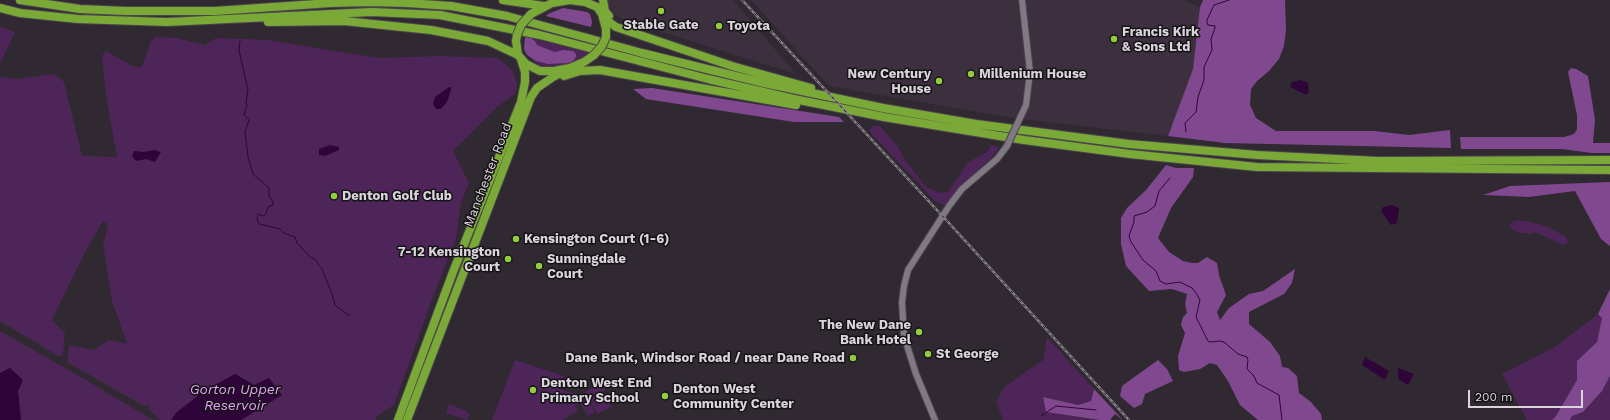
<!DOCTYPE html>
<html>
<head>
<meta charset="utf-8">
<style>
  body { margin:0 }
  #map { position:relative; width:1610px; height:420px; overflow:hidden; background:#302932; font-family:"Work Sans",sans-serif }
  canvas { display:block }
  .scale { position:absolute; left:1468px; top:390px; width:115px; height:18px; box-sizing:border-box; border:2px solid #dad5db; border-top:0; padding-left:5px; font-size:12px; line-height:14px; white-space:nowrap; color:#dad5db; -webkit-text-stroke:3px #161317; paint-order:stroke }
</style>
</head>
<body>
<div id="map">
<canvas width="1610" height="420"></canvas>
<div class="scale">200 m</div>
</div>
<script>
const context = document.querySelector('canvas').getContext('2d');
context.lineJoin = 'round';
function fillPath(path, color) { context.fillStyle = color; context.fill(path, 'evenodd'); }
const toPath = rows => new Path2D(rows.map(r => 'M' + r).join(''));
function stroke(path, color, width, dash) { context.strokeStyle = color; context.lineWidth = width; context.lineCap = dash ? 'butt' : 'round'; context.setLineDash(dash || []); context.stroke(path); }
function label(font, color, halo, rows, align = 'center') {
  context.font = font + ' "Work Sans",sans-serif'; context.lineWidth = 3; context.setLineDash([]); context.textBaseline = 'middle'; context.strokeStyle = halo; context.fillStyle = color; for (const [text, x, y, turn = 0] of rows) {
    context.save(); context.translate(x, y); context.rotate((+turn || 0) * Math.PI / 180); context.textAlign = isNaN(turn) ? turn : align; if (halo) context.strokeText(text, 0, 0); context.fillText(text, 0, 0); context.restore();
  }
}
fillPath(toPath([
  [607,0,733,0,796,74,633,23,614,15,607,2],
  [751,0,1183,0,1200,7,1193,69,1168,136,1013,118,829,86]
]), '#3c303f');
fillPath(toPath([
  [0,27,15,32,0,64],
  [156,37,176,38,205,45,216,38,267,40,379,58,440,56,498,58,513,71,517,84,515,94,497,107,453,151,469,183,461,203,456,239,434,294,394,405,377,416,376,420,241,420,282,395,254,385,235,374,177,412,171,420,160,420,150,410,148,405,144,406,67,362,69,345,94,350,109,340,127,344,112,301,103,244,108,225,103,221,83,256,52,320,65,333,63,354,60,357,0,321,0,77,17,79,54,74,64,82,82,156,117,157,106,95,102,56,106,51,132,66,142,67,151,41],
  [531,38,586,52,588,51,590,53,583,58,566,65,550,68,541,67,536,66,537,63,527,55,536,61,563,50,555,52,537,45,535,41],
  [872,126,880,126,898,147,905,160,926,187,940,193,948,192,967,163,987,152,991,145,999,147,992,157,967,180,945,205,935,201,869,131],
  [1516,220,1532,222,1546,226,1566,237,1568,243,1563,245,1535,232,1532,234,1517,232,1512,229,1510,226,1511,223],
  [1598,314,1602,318,1597,342,1577,361,1577,380,1556,416,1552,420,1527,420,1502,374,1555,347],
  [0,331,84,379,153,420,21,420,18,391,10,368,0,373],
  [1047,337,1094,389,1091,401,1078,405,1043,397,1046,412,1100,420,1003,420,996,402,1004,387,1043,360],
  [515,360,564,376,559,389,580,395,602,382,605,390,588,399,595,412,588,416,580,403,575,406,578,411,562,420,492,420],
  [1610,376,1610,420,1570,420,1572,416,1583,412,1590,405,1602,391],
  [602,393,606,400,593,407,589,400],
  [607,400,611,407,597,414,594,407],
  [449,404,467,411,467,413,470,413,467,420,446,413]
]), '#4e2558');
fillPath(toPath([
  [1203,0,1285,0,1286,30,1284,46,1279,59,1269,71,1257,81,1251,89,1250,105,1256,118,1276,131,1374,131,1409,135,1450,130,1451,148,1225,143,1168,136,1193,69,1200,7],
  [563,8,587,12,590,14,592,22,591,27,546,16,548,14],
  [525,36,531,38,535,41,537,45,555,52,563,50,573,51,576,54,576,57,573,61,569,63,548,64,536,61,527,55,524,49],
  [1571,68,1576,69,1588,76,1595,120,1593,143,1610,143,1610,153,1591,153,1562,149,1461,149,1460,137,1564,137,1574,134,1577,129,1577,115,1568,72],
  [652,88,839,117,844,122,794,122,646,99,633,89],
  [1166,165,1176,168,1194,168,1193,177,1171,208,1158,238,1169,252,1183,261,1192,263,1198,263,1207,257,1217,263,1219,275,1226,295,1217,312,1220,320,1229,308,1249,294,1263,291,1295,269,1292,283,1284,294,1249,312,1249,324,1270,342,1280,356,1282,367,1288,368,1297,376,1299,393,1311,402,1321,414,1322,420,1258,420,1240,405,1228,381,1217,365,1210,363,1200,369,1184,372,1179,370,1178,356,1185,333,1181,325,1183,317,1187,313,1185,304,1187,294,1172,289,1149,291,1126,266,1121,244,1121,218,1127,208,1146,190],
  [1610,182,1610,246,1601,239,1575,191,1529,197,1483,195,1510,186],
  [1610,289,1610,376,1602,391,1583,412,1572,416,1570,420,1552,420,1556,416,1577,380,1577,361,1597,342,1602,318,1598,314],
  [1158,360,1167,369,1173,381,1145,394,1142,404,1134,408,1120,396,1122,386],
  [1094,389,1123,420,1115,414,1110,420,1100,420,1046,412,1043,397,1078,405,1091,401]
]), '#80498f');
fillPath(toPath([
  [1301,80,1308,83,1309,92,1306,95,1290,87,1292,82],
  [449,87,451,87,451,90,447,102,441,109,436,109,433,104,435,97],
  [330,145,339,147,339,150,325,156,319,155,319,149],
  [154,150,161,152,155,162,146,159,136,161,132,156,134,151,144,152],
  [1392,205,1399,208,1397,223,1391,225,1381,211,1383,207],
  [1365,357,1389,371,1385,380,1362,365],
  [10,368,23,380,18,391,21,420,0,420,0,373],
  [1398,368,1414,374,1408,385,1398,379],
  [235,374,254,385,269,378,282,395,241,420,171,420,177,412,204,391]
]), '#2f0539');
stroke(toPath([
  [240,41,239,50,248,90,246,102,247,105,244,115,249,120,245,132,248,157,253,174,269,188,269,196,273,202,273,205,268,207,266,214,263,216,258,214,257,219,259,224,280,229,284,233,295,237,297,243,311,258,315,259,322,269,332,294,335,305,348,315,350,315],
  [1186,132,1185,123,1196,112,1198,97,1204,80,1204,67,1212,50,1211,39,1215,28,1215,26,1208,25,1207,23,1207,20,1214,5,1229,0],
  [1170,178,1159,191,1155,206,1147,212,1134,216,1134,222,1129,236,1131,242,1143,260,1156,271,1160,281,1166,284,1180,282,1192,288,1196,293,1200,300,1196,317,1208,341,1210,342,1220,341,1224,342,1238,354,1247,357,1248,360,1247,369,1254,376,1257,383,1279,395,1282,420],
  [1041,416,1056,406,1096,410]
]), '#2f0539', 1);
const secondary = toPath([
  [1020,118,1026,105,1030,72,1022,0],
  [935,420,916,374,904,336,902,302,904,286,908,270,949,206,962,189,997,159,1007,146]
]);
const highway = toPath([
  [20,0,80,9,126,11,215,11,331,3,370,2,407,3,451,6,507,16,642,53,764,83,883,108,976,124,1129,144,1257,155,1378,161,1610,160],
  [503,0,544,6],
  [603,0,605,11,609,16],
  [0,8,20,13,78,19,167,22,372,12,440,15,540,35,708,79,794,99,884,117,1024,140,1130,154,1257,167,1610,170],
  [531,14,552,3,570,0,585,2,597,7,602,14,606,29,606,37],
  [602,14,609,22,616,27,732,66,811,88],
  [268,22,344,21,431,30,488,41,518,55],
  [517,35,516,41,518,55,526,64,540,71,554,71,570,68,584,62,594,55],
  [564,76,580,71,600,70,796,105],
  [398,420,453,272,521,102,525,82,525,72,521,59],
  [407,420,531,97,537,88,553,77,570,68]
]);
stroke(secondary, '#4a444c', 8);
stroke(highway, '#4a444c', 10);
stroke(secondary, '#807883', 6);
stroke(highway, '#7aa937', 8);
const rail = toPath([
  [742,0,948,222,1129,420]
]);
stroke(rail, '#878189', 2.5);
stroke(rail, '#161317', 1, [3]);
const secondaryBridge = toPath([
  [1007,146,1020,118]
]);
const highwayBridge = toPath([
  [517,35,521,25,531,14],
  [594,55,602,46,606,37]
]);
stroke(secondaryBridge, '#4a444c', 8, []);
stroke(highwayBridge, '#4a444c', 10, []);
stroke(secondaryBridge, '#807883', 6);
stroke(highwayBridge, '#7aa937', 8);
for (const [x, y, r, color] of [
  [661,11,4,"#93cd3e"],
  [719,26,4,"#93cd3e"],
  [1114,39,4,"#93cd3e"],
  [971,74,4,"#93cd3e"],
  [939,81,4,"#93cd3e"],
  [334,196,4,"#93cd3e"],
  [516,239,4,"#93cd3e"],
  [508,259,4,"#93cd3e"],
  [539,266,4,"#93cd3e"],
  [919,332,4,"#93cd3e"],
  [928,354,4,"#93cd3e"],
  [853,358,4,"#93cd3e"],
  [533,390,4,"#93cd3e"],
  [665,396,4,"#93cd3e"]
]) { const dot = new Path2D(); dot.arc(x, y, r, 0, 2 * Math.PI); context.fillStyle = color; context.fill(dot); stroke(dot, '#161317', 1.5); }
label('bold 13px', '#dad5db', '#161317', [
  ["Stable Gate",661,25,"center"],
  ["Toyota",727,26],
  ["Francis Kirk",1122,32],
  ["& Sons Ltd",1122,47],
  ["New Century",931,74,"right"],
  ["House",931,89,"right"],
  ["Millenium House",979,74],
  ["Denton Golf Club",342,196],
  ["Kensington Court (1-6)",524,239],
  ["7-12 Kensington",500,252,"right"],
  ["Court",500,267,"right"],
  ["Sunningdale",547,259],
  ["Court",547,274],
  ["The New Dane",911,325,"right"],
  ["Bank Hotel",911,340,"right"],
  ["St George",936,354],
  ["Dane Bank, Windsor Road / near Dane Road",845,358,"right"],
  ["Denton West End",541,383],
  ["Primary School",541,398],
  ["Denton West",673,389],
  ["Community Center",673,404]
], 'left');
label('13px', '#dad5db', '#161317', [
  ["Manchester Road",488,175,-69]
]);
label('italic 14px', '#ea9fff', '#161317', [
  ["Gorton Upper",235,390],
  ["Reservoir",235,406]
]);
</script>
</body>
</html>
